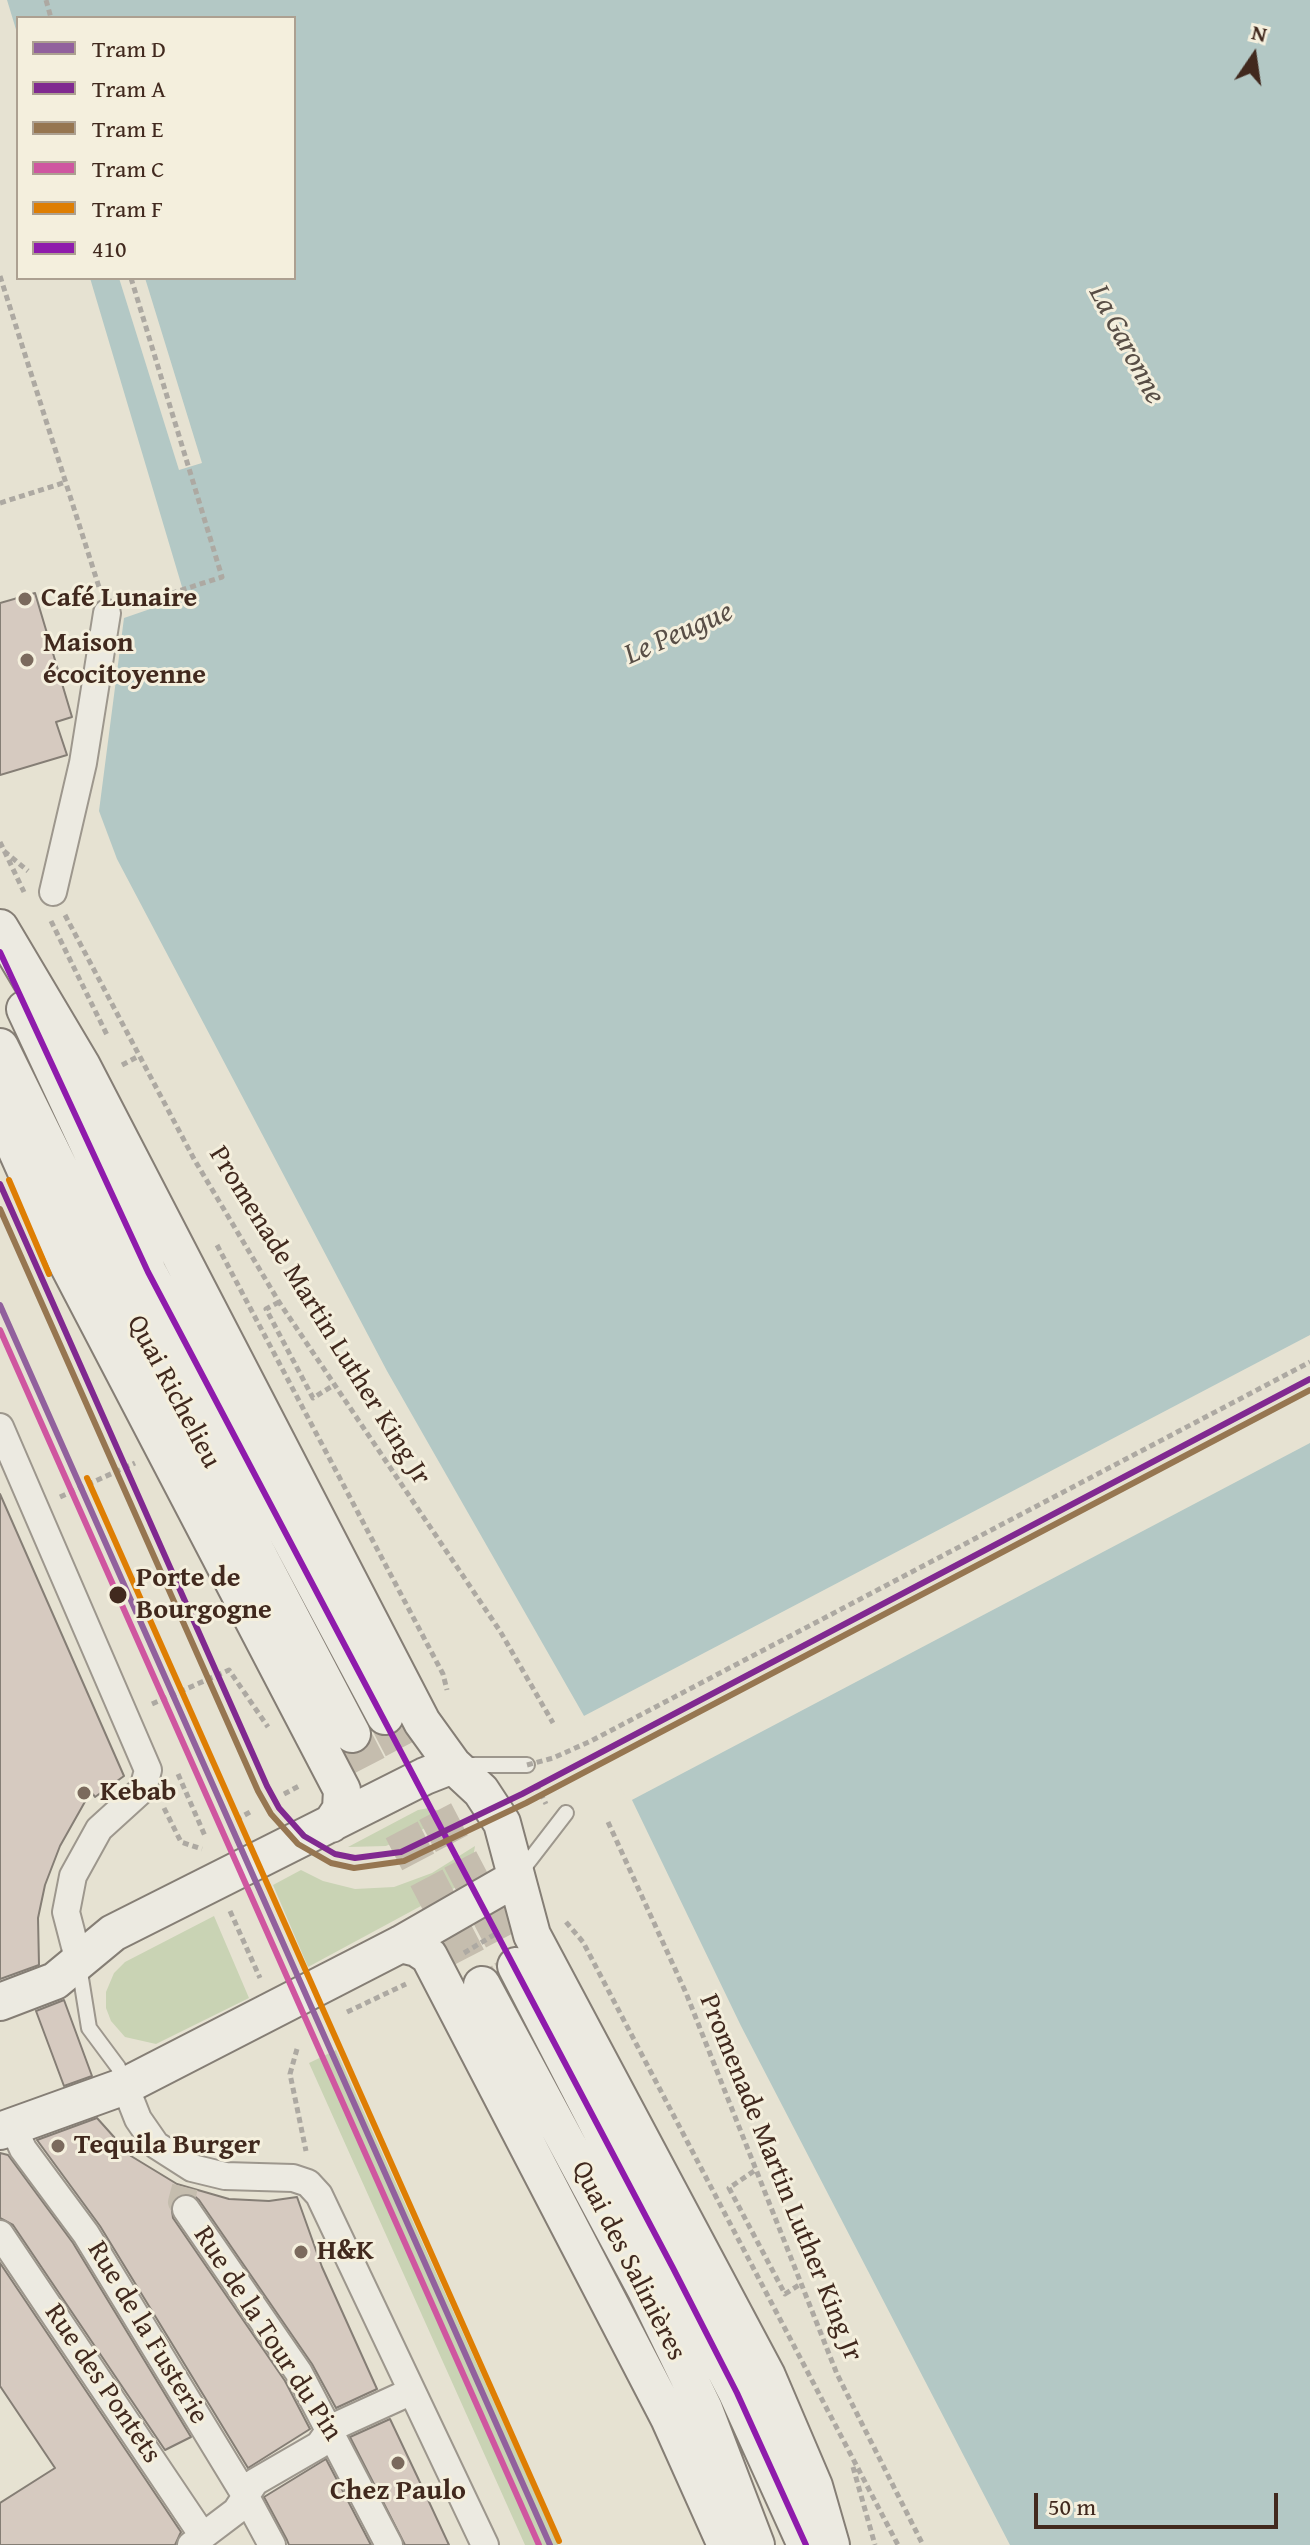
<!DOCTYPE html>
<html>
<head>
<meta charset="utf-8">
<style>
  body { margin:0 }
  #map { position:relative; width:1310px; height:2545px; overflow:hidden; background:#e6e2d2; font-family:"Gentium Book Plus",serif }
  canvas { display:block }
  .legend { position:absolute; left:16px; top:16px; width:280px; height:264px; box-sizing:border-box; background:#f4efdd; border:2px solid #aca091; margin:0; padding:10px 14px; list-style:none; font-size:24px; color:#41291e }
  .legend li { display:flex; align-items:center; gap:16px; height:40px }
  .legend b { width:40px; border:2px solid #aca091 }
  .north { position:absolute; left:1214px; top:16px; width:80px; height:80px; -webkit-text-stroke:6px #f4efdd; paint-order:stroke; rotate:13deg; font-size:22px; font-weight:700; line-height:32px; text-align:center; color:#41291e }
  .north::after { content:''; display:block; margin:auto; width:28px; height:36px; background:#41291e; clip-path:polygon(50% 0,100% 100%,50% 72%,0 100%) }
  .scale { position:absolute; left:1034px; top:2493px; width:244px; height:36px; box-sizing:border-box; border:4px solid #41291e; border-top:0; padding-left:10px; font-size:24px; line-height:28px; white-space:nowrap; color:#41291e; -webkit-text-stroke:6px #f4efdd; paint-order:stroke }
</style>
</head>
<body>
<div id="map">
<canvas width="1310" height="2545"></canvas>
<ul class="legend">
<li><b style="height:10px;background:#91619d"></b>Tram D</li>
<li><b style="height:10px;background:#802990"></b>Tram A</li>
<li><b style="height:10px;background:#967651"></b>Tram E</li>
<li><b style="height:10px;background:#cf56a0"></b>Tram C</li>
<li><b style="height:10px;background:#de7e03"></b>Tram F</li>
<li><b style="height:10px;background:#8f1bac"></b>410</li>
</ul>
<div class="north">N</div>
<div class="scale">50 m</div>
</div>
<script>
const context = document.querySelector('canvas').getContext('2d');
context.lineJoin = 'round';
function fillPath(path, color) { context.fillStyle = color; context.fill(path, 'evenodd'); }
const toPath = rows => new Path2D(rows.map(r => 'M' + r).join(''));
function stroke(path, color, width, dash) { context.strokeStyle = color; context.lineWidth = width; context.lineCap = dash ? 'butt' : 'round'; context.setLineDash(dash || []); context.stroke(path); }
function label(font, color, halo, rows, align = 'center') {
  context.font = font + ' "Gentium Book Plus",serif'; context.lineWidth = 6; context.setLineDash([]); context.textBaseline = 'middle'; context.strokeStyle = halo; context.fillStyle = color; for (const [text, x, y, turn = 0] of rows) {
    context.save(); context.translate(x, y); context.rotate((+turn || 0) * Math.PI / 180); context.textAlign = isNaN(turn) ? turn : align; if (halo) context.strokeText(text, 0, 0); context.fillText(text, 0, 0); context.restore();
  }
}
fillPath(toPath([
  [429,1808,454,1815,386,1846,348,1847,418,1810],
  [475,1846,471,1871,458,1886,308,1967,273,1885,301,1870,323,1881,355,1889,394,1887,432,1873],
  [214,1916,249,1998,156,2044,125,2037,111,2021,106,2008,106,1992,114,1973,125,1962],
  [336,2050,558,2545,525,2545,309,2063]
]), '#c9d3b4');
fillPath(toPath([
  [7,0,1310,0,1310,2545,1010,2545,741,2026,632,1800,387,1371,117,859,99,811,124,618,185,597,90,278,294,278,294,18,18,18,18,36]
]), '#b3c8c5');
fillPath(toPath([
  [119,278,145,278,202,463,179,470],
  [1310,1335,1310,1443,628,1802,582,1717]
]), '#e6e2d2');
const building = toPath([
  [35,593,72,717,56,722,67,755,0,775,0,603,35,593],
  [0,1494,124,1776,95,1797,91,1791,60,1846,45,1885,38,1918,39,1965,0,1979,0,1494],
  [64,2000,92,2076,64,2086,36,2011,64,2000],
  [97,2118,131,2156,177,2184,229,2199,269,2201,297,2197,322,2267,377,2389,336,2408,312,2364,199,2200,192,2194,178,2195,171,2203,173,2218,285,2381,310,2429,248,2468,100,2226,37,2140,97,2118],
  [0,2153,8,2155,73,2243,191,2437,165,2450,13,2225,0,2218,0,2153],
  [0,2263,181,2532,175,2545,0,2545,0,2503,55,2468,0,2386,0,2263],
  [390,2419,417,2476,449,2545,405,2545,350,2437,390,2419],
  [326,2459,371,2545,289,2545,287,2540,264,2497,326,2459]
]);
fillPath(building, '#d6cac0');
stroke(building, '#857e75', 2);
stroke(toPath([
  [185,2187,181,2202,186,2209]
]), '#c5bdae', 26, [26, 13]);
stroke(toPath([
  [385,1716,516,1966],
  [352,1734,482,1985]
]), '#c5bdae', 36, [36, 18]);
const lane = toPath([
  [459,1765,527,1765],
  [519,1874,566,1813],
  [79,1966,89,2028,118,2067,125,2085]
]);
const street = toPath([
  [53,892,83,763,107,613],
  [0,1427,148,1770,143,1789,99,1829,73,1876,66,1912,79,1962],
  [125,2086,138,2119,156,2145,192,2168,225,2176,293,2178,308,2183,319,2195,485,2545],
  [13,2127,23,2149,86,2234,245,2495,272,2545],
  [186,2209,299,2373,389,2545],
  [0,2234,203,2536],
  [191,2545,236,2511,255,2482,319,2445,331,2428,410,2392]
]);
const secondary = toPath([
  [0,928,82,1066,422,1722,453,1765,481,1791,502,1823,532,1935,767,2376,814,2486,831,2545],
  [25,1009,148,1272,385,1716],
  [0,1047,122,1295,352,1734],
  [0,1101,16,1149,67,1263,342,1790,341,1809,331,1824],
  [401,1944,417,1948,429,1956,669,2418,726,2545],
  [516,1966,737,2393,806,2545],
  [482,1985,646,2290,704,2409,756,2545],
  [0,2002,55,1981,113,1933,425,1776,453,1765],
  [0,2131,125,2086,401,1944,516,1878]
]);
stroke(lane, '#9d978d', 18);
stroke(street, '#9d978d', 30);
stroke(secondary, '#857e75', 40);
stroke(toPath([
  [46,0,51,18],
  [0,276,99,587],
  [131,278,222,577,132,606],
  [0,503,66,482],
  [0,842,24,892],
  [4,851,28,871],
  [65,915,194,1159,279,1302,500,1631,553,1723],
  [51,921,108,1037],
  [122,1065,139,1056],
  [217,1245,443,1674,447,1690],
  [279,1302,266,1309,313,1398,334,1385],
  [60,1497,135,1463],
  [152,1704,229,1670,268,1727],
  [178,1774,205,1836],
  [536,1784,546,1804],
  [284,1794,301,1785],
  [164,1808,181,1842,202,1849],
  [236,1820,250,1812],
  [608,1822,686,1993,837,2374,923,2545],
  [230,1911,260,1978],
  [566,1922,583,1942,898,2545],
  [464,1953,497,1933],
  [347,2012,406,1984],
  [297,2049,290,2074,306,2151],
  [754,2171,729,2188,785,2294,799,2285],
  [853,2467,875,2545]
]), '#ada9a2', 5, [6, 4]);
stroke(lane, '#eceae1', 14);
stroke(street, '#eceae1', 26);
stroke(secondary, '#eceae1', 36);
stroke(toPath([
  [527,1765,553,1758,591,1741,1310,1362]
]), '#ada9a2', 5, [6, 4]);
stroke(toPath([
  [0,952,148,1272,673,2268,737,2393,806,2545]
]), '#8f1bac', 6);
stroke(toPath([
  [0,1305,550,2545]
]), '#91619d', 6);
stroke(toPath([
  [0,1184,267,1786,279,1808,304,1836,335,1854,355,1858,401,1852,522,1794,1310,1379]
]), '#802990', 6);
stroke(toPath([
  [0,1209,258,1791,271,1814,298,1844,331,1863,354,1868,404,1861,526,1803,1310,1390]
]), '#967651', 6);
stroke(toPath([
  [0,1330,539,2545]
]), '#cf56a0', 6);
stroke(toPath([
  [9,1180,49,1274],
  [87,1478,559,2541]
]), '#de7e03', 6);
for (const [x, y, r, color] of [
  [25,599,8,"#7b6a5d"],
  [27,660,8,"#7b6a5d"],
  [118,1595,10,"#41291e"],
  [84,1793,8,"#7b6a5d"],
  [58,2146,8,"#7b6a5d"],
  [301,2252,8,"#7b6a5d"],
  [398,2463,8,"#7b6a5d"]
]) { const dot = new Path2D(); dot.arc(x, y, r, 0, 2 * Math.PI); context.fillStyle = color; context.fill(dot); stroke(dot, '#f4efdd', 3); }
label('bold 28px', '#41291e', '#f4efdd', [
  ["Café Lunaire",41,599],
  ["Maison",43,644],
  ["écocitoyenne",43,676],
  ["Kebab",100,1793],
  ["Tequila Burger",74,2146],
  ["H&K",317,2252],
  ["Chez Paulo",398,2492,"center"]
], 'left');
label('28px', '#41291e', '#f4efdd', [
  ["Promenade Martin Luther King Jr",319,1316,58],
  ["Quai Richelieu",173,1392,62],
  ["Promenade Martin Luther King Jr",780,2178,68],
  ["Quai des Salinières",628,2261,63],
  ["Rue de la Fusterie",147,2333,59],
  ["Rue de la Tour du Pin",267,2334,57],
  ["Rue des Pontets",102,2384,56]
]);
label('bold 28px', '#41291e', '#f4efdd', [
  ["Porte de",136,1579],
  ["Bourgogne",136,1611]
], 'left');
label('italic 30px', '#584e46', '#f4efdd', [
  ["La Garonne",1126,345,62],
  ["Le Peugue",679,634,-24]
]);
</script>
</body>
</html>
